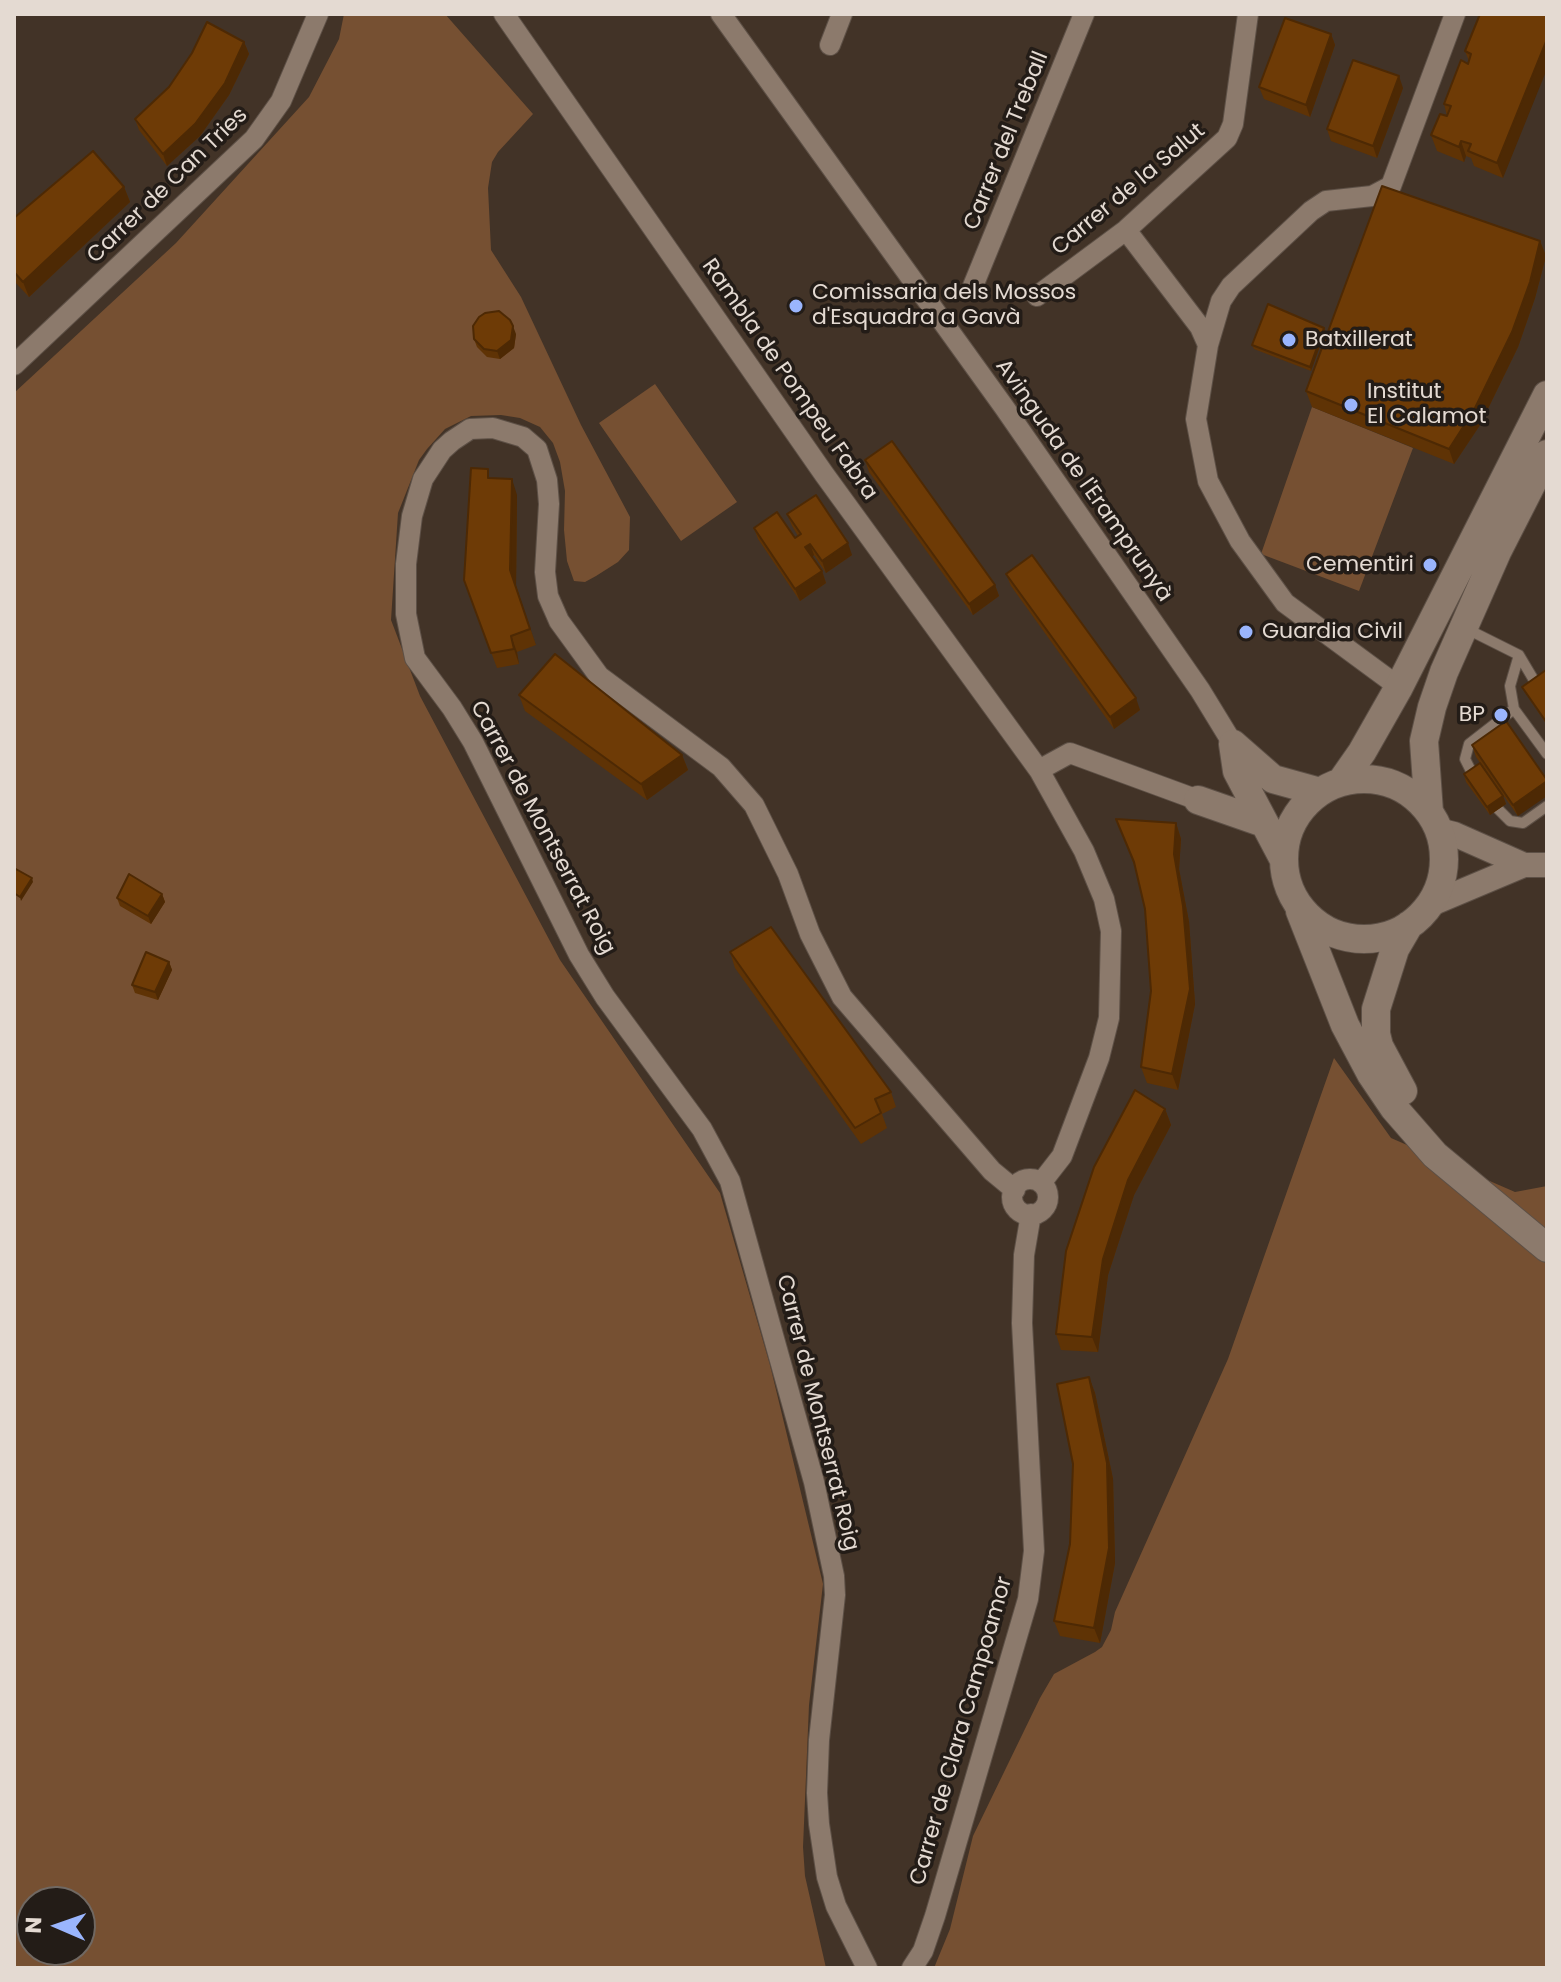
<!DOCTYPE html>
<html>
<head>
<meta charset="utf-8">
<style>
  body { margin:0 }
  #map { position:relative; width:1561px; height:1982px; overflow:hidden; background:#423327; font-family:Poppins,sans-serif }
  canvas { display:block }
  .frame { position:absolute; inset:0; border:16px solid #e4dad2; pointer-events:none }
  .north { position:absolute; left:16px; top:1886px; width:80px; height:80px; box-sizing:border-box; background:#231c17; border:2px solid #706862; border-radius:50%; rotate:272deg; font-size:22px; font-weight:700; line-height:32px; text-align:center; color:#e4dad2 }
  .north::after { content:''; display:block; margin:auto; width:28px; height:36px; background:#9ab5fd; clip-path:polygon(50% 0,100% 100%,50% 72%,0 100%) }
</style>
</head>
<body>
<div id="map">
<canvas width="1561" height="1982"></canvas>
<div class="frame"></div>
<div class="north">N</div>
</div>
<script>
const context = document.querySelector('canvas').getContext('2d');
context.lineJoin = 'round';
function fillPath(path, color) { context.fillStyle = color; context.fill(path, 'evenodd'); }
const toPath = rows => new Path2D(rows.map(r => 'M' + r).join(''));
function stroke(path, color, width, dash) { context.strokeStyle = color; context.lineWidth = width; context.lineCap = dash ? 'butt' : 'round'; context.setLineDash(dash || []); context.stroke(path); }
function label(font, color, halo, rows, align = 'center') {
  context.font = font + ' Poppins,sans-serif'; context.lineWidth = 7; context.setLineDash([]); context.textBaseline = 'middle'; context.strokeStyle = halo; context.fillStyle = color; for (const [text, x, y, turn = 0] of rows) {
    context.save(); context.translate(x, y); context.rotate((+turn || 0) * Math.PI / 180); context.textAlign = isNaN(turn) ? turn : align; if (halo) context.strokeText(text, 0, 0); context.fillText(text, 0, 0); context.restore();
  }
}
fillPath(toPath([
  [344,14,445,14,533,114,498,152,492,162,488,188,491,250,521,297,581,425,630,517,629,550,618,562,596,576,585,582,574,581,567,561,564,530,565,491,560,462,553,443,540,427,520,418,501,415,471,416,445,429,427,449,419,460,398,513,391,620,420,696,560,960,720,1193,770,1365,823,1584,809,1705,803,1847,805,1876,826,1968,14,1968,14,393,176,243,309,97,339,39],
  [32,1902,80,1902,80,1950,32,1950],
  [655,384,737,502,681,541,599,423],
  [1312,407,1413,448,1359,591,1261,554],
  [1334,1058,1391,1138,1515,1192,1547,1186,1547,1968,934,1968,950,1929,973,1836,1040,1698,1054,1674,1095,1652,1102,1647,1111,1630,1115,1612,1228,1359]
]), '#765032');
const service = toPath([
  [1465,628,1519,655,1535,682],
  [1514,709,1510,686,1519,655],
  [1474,777,1465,759,1469,744,1514,709,1547,754],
  [1498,809,1510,821,1523,823,1547,806]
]);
const minor = toPath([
  [504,14,824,474,1039,770,1084,851,1104,899,1111,931,1109,1018,1099,1058,1062,1156,1041,1183],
  [721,14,1004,407,1200,690,1233,744],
  [830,45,842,14],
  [1126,230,1200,327,1208,345],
  [973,286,1084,14],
  [1037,296,1126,230,1227,138,1233,124,1248,14],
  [14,365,254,139,281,101,318,14],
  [1399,687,1285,603,1240,541,1208,481,1196,419,1208,345,1221,301,1231,286,1311,211,1326,201,1372,196,1391,186,1455,14],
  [1039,770,1070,753,1198,800],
  '1012 1197a18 18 0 1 1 36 0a18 18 0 1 1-36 0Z',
  [867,1968,836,1906,827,1877,819,1824,817,1793,819,1740,835,1595,834,1576,814,1482,730,1181,702,1129,605,997,579,955,473,742,452,708,415,658,406,614,406,564,412,516,423,479,442,450,452,441,470,429,493,428,523,437,537,449,547,480,549,504,545,572,548,596,559,621,599,676,721,767,754,805,788,874,810,934,842,997,992,1171,1015,1190],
  [912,1968,923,1951,935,1916,1028,1599,1034,1551,1022,1323,1024,1255,1031,1214]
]);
const tertiary = toPath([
  [1438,830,1454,834,1524,865],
  [1429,905,1524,865,1547,865]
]);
const secondary = toPath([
  [1233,744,1237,771,1284,860],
  [1233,744,1273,779,1320,792],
  '1284 859a80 80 0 1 1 160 0a80 80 0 1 1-160 0Z',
  [1341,782,1362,752,1399,687,1547,395],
  [1198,800,1264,823],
  [1429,812,1424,741,1432,707,1444,672,1497,552,1547,454],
  [1300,911,1345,1025,1371,1074,1394,1108,1435,1155,1547,1248],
  [1403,1091,1379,1046,1376,1034,1376,1009,1395,949,1409,925]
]);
stroke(service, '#5d5046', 12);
stroke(minor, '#5d5046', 22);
stroke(tertiary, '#5d5046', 26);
stroke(secondary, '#5d5046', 30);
stroke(service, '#8c7a6c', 10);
stroke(minor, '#8c7a6c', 20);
stroke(tertiary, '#8c7a6c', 24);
stroke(secondary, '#8c7a6c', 28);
fillPath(toPath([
  [1480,14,1503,178,1474,166,1471,158,1466,156,1464,162,1437,151,1431,135,1447,116,1444,104,1469,61,1465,51],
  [1331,34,1335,45,1310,117,1264,99,1259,87],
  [244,42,249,54,229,95,200,136,167,166,139,130,135,119],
  [1403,88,1377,158,1331,141,1327,129],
  [124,187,130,202,29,297,14,281,14,218],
  [1540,241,1546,256,1535,298,1518,347,1480,425,1454,464,1312,407,1306,391],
  [1324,328,1325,332,1311,371,1254,349,1252,345],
  [516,334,514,348,500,359,487,357,477,347,474,339],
  [865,460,995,585,999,596,973,615,869,472],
  [492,478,517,495,516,586,536,645,517,652,519,664,497,668,464,580],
  [787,514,852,555,826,573,814,555,812,557,822,571,826,583,800,601,758,539,754,528,795,538,798,536,792,526],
  [1006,574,1140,710,1114,729,1011,586],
  [1547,671,1547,725,1524,691,1522,687],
  [519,695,682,755,688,770,647,800,525,711],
  [1472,745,1547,780,1518,816,1476,757],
  [1464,774,1503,796,1506,804,1490,815,1466,782],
  [1116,819,1176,823,1181,839,1179,869,1189,922,1195,1004,1178,1090,1147,1083,1141,1067,1151,991,1145,909,1135,867],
  [162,894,165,902,151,924,120,906,117,898],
  [730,952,891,1092,896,1107,882,1114,887,1128,861,1144,735,968],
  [169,962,172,970,158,1000,135,993,132,985],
  [1165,1109,1171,1125,1134,1195,1108,1275,1098,1352,1061,1350,1056,1334],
  [1089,1377,1095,1393,1113,1479,1115,1563,1100,1643,1060,1636,1054,1621,1070,1544]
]), '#5f3305');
fillPath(toPath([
  [1331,34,1335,45,1310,117,1306,105],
  [1547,39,1547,69,1503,178,1497,163],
  [244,42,249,54,229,95,200,136,167,166,163,154],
  [1399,76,1403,88,1377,158,1373,146],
  [1461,141,1466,156,1464,162,1459,147],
  [124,187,130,202,29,297,23,282],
  [1540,241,1546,256,1535,298,1518,347,1480,425,1454,464,1449,449],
  [513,326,516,334,514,348,500,359,497,351],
  [1324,328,1325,332,1311,371,1310,367],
  [512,479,517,495,516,586,536,645,510,570],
  [848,543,852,555,826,573,822,561],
  [810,544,814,555,810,559,805,547],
  [822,571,826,583,800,601,795,589],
  [995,585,999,596,973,615,969,604],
  [511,636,517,652,519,664,514,649],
  [1136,698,1140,710,1114,729,1110,717],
  [682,755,688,770,647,800,641,784],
  [1547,781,1547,796,1518,816,1513,805],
  [1503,796,1506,804,1490,815,1487,807],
  [1176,823,1181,839,1179,869,1189,922,1195,1004,1178,1090,1172,1074,1174,854],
  [32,878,33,882,21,901,20,897],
  [162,894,165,902,151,924,148,916],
  [169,962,172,970,158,1000,155,992],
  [1165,1109,1171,1125,1134,1195,1108,1275,1098,1352,1092,1337,1103,1259,1128,1180],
  [1089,1377,1095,1393,1113,1479,1115,1563,1100,1643,1094,1628]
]), '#4d2904');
const building = toPath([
  [1480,14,1547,14,1547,39,1497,163,1468,151,1471,144,1461,141,1459,147,1431,135,1440,114,1447,116,1451,106,1444,104,1461,60,1468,64,1471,54,1465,51,1480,14],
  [1285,18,1331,34,1306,105,1259,87,1285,18],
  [207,22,244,42,225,83,195,124,163,154,135,119,169,87,192,53,207,22],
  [1353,60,1399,76,1373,146,1327,129,1353,60],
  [93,151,124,187,23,282,14,272,14,218,93,151],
  [1382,186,1540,241,1530,282,1512,332,1474,410,1449,449,1306,391,1382,186],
  [1268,304,1324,328,1310,367,1252,345,1268,304],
  [499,311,510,320,513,326,511,340,497,351,484,349,474,339,473,326,479,317,485,313,499,311],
  [892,441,995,585,969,604,865,460,892,441],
  [471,468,488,469,488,478,512,479,510,570,530,629,511,636,514,649,491,653,464,580,471,468],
  [816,495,848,543,822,561,810,544,805,547,822,571,795,589,754,528,777,512,795,538,801,534,787,514,816,495],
  [1032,555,1136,698,1110,717,1006,574,1032,555],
  [555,654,682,755,641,784,519,695,555,654],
  [1546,670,1547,671,1547,723,1522,687,1546,670],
  [1506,721,1547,780,1547,781,1513,805,1472,745,1506,721],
  [1480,763,1503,796,1487,807,1464,774,1480,763],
  [1116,819,1176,823,1174,854,1183,906,1190,989,1172,1074,1141,1067,1151,991,1145,909,1134,862,1116,819],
  [14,868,32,878,20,897,14,893,14,868],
  [129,874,162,894,148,916,117,898,129,874],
  [771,927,891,1092,875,1099,881,1113,855,1128,730,952,771,927],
  [146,952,169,962,155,992,132,985,146,952],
  [1135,1090,1165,1109,1128,1180,1103,1259,1092,1337,1056,1334,1066,1251,1094,1167,1135,1090],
  [1089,1377,1107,1463,1109,1548,1094,1628,1054,1621,1070,1544,1073,1464,1057,1384,1089,1377]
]);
fillPath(building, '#6e3b06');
stroke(building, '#4d2904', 2);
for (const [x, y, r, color] of [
  [796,306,8,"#9ab5fd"],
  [1289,340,8,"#9ab5fd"],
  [1351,405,8,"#9ab5fd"],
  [1430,565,8,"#9ab5fd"],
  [1246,632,8,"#9ab5fd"],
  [1501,715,8,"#9ab5fd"]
]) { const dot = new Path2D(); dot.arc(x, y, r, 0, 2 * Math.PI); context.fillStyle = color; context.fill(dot); stroke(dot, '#231c17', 3); }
label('22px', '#e4dad2', '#231c17', [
  ["Carrer del Treball",1007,141,-68],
  ["Carrer de Can Tries",168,186,-44],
  ["Carrer de la Salut",1129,190,-40],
  ["Rambla de Pompeu Fabra",789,380,55],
  ["Avinguda de l'Eramprunyà",1083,481,55],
  ["Carrer de Montserrat Roig",542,828,62],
  ["Carrer de Montserrat Roig",817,1413,76],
  ["Carrer de Clara Campoamor",962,1731,-74]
]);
label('22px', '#e4dad2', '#231c17', [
  ["Comissaria dels Mossos",812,293],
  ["d'Esquadra a Gavà",812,318],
  ["Batxillerat",1305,340],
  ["Institut",1367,392],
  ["El Calamot",1367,417],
  ["Cementiri",1414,565,"right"],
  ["Guardia Civil",1262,632],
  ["BP",1485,715,"right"]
], 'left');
</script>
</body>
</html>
